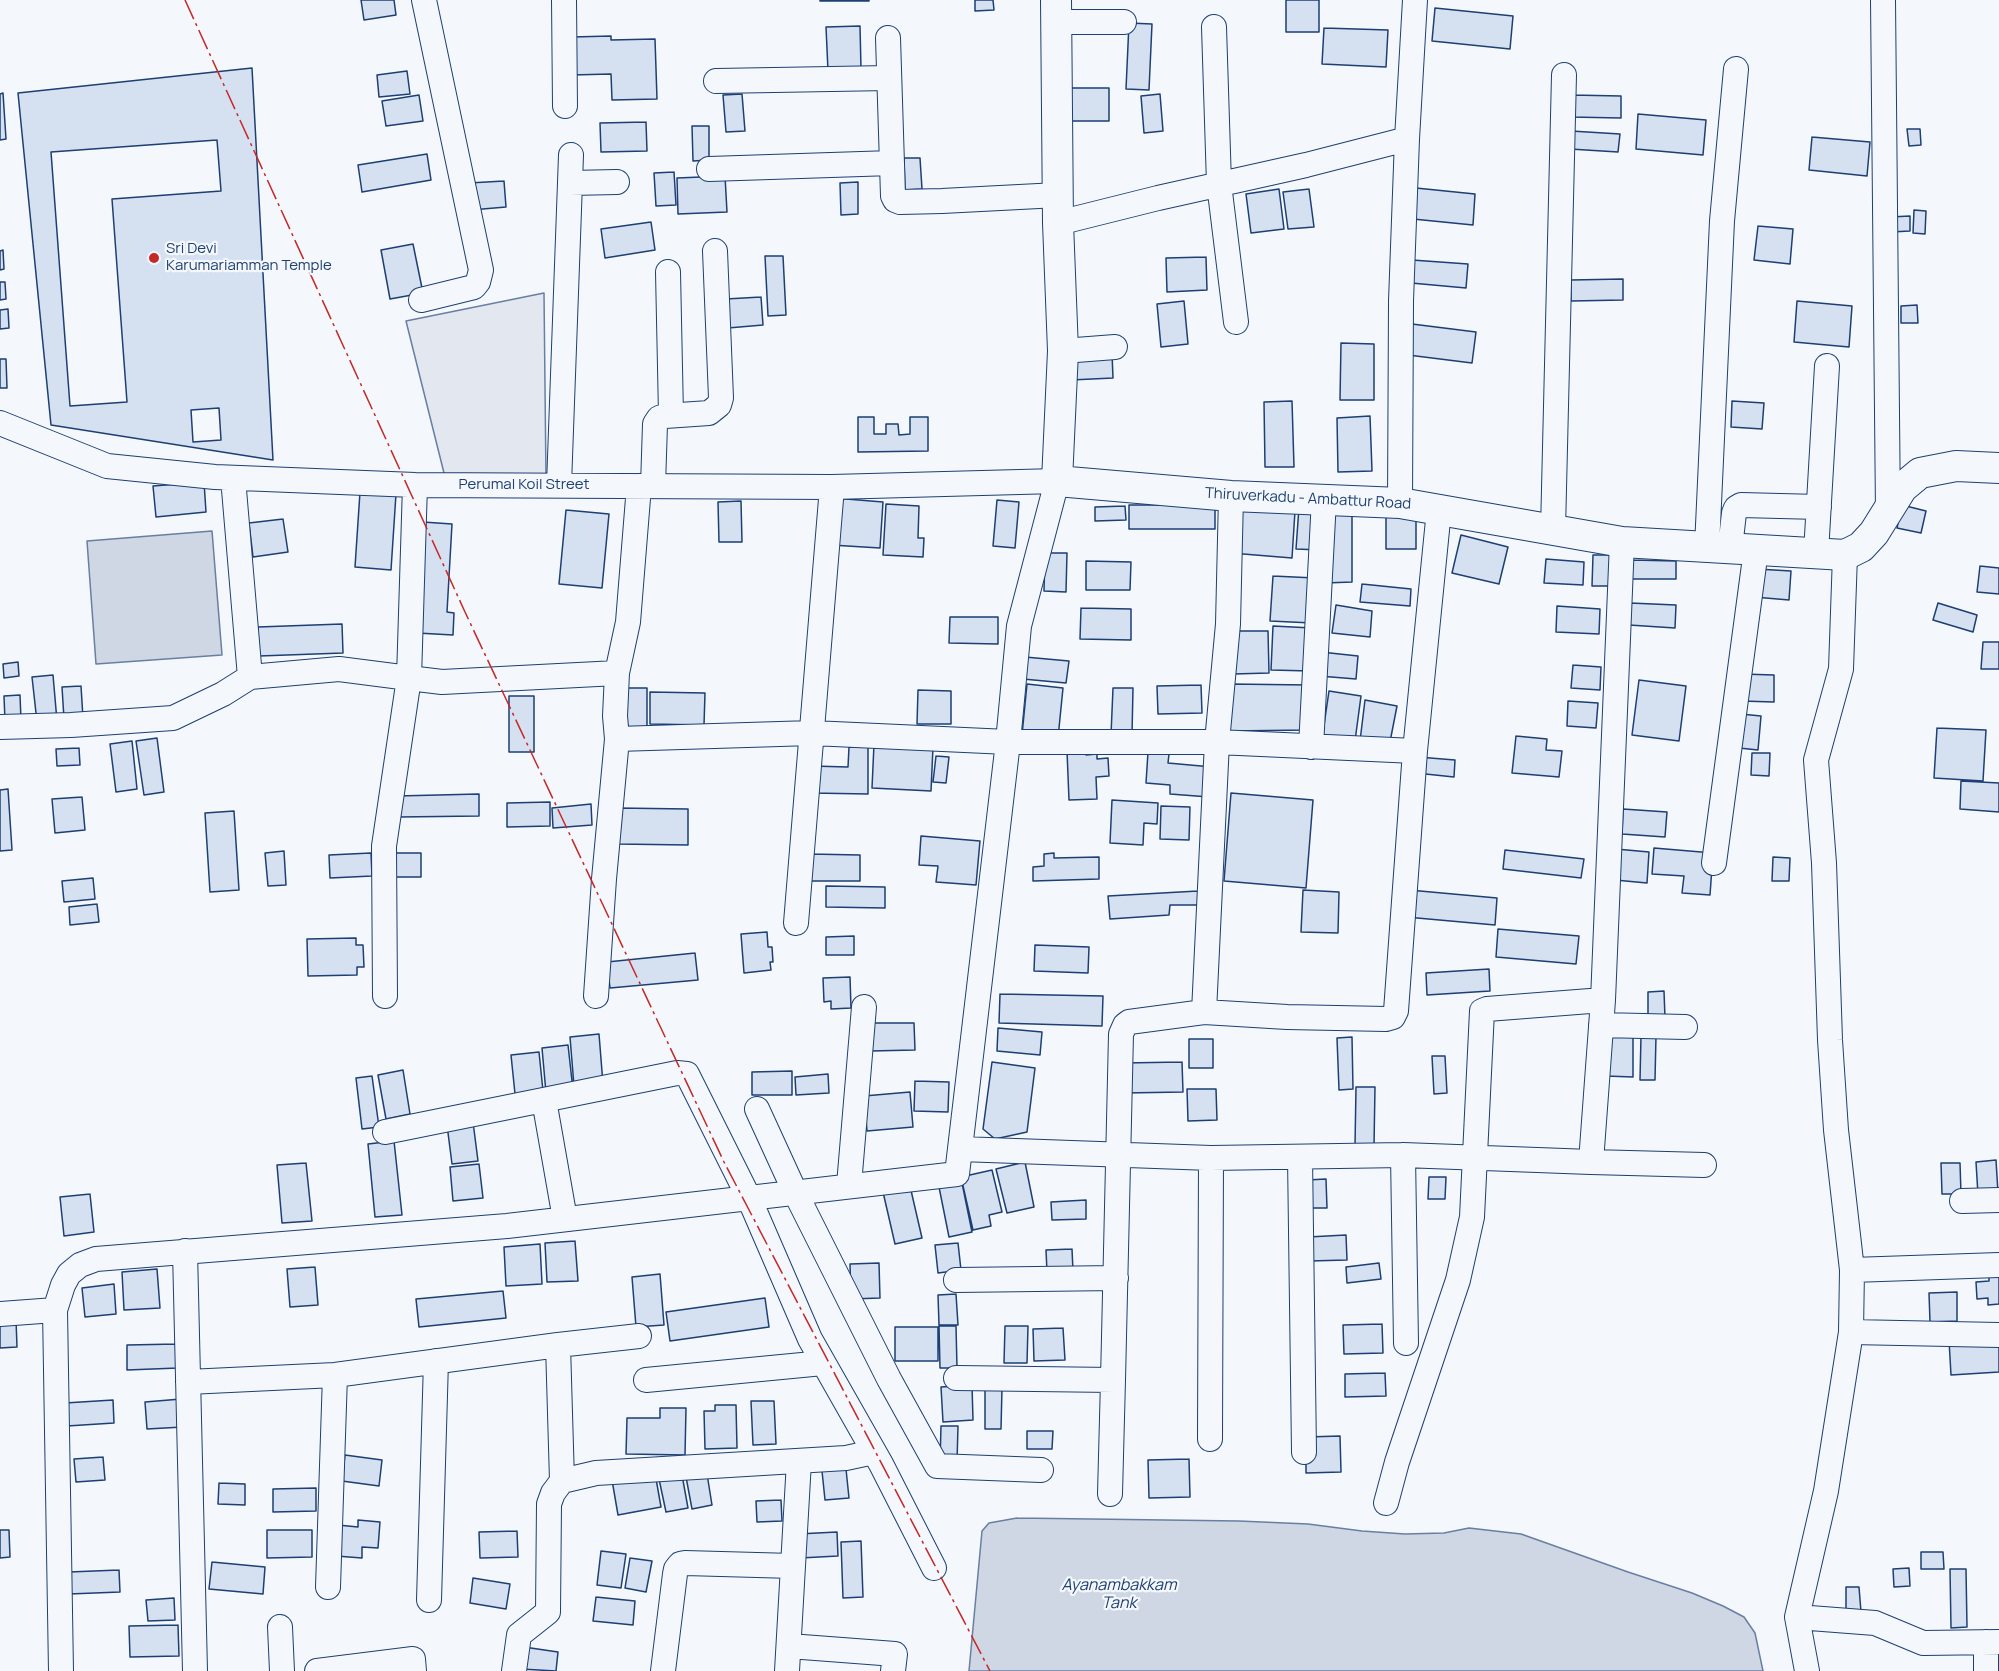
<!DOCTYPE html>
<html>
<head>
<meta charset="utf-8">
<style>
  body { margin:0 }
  canvas { display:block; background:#f4f7fb }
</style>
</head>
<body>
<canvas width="1999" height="1671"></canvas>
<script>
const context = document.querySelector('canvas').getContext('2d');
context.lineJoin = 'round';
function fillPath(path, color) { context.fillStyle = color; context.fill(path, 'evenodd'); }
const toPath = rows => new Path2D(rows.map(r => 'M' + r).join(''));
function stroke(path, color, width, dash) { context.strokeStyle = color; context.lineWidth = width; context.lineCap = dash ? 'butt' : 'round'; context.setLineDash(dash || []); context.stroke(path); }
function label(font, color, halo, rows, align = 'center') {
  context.font = font + ' Manrope,sans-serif'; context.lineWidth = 4.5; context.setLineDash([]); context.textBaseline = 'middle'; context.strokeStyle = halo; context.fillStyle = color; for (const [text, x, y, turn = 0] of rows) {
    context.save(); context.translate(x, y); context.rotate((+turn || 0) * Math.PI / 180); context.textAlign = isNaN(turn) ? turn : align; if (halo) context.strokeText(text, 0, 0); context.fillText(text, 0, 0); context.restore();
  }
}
const parking = toPath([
  [544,293,546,480,445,477,406,321,544,293]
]);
fillPath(parking, '#e3e8f0');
stroke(parking, '#687fa3', 1.5);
const water = toPath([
  [212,531,222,655,96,664,87,541,212,531],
  [1017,1518,1239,1521,1308,1524,1362,1531,1405,1534,1444,1533,1469,1528,1521,1534,1628,1572,1692,1593,1723,1606,1744,1617,1755,1633,1763,1671,969,1671,982,1531,989,1523,1017,1518]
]);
fillPath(water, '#cfd7e4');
stroke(water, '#687fa3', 1.5);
const building = toPath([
  [361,0,394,0,396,15,364,20,361,0],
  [820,0,869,0,869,1,820,1,820,0],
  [975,0,993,0,994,10,975,11,975,0],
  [1286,0,1319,0,1319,32,1286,32,1286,0],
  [1435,8,1513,16,1510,49,1432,41,1435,8],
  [1129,23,1152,24,1149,90,1126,89,1129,23],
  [860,26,861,69,828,71,826,27,860,26],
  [1324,28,1388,30,1386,67,1322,64,1324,28],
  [611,36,611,40,655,39,657,99,612,100,611,74,571,75,572,37,611,36],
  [252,68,273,460,51,425,18,93,252,68],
  [407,71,410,94,379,97,377,75,407,71],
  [1071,88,1109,88,1109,121,1071,121,1071,88],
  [3,93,6,139,0,140,0,94,3,93],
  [742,94,745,131,726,132,723,95,742,94],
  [1160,94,1163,131,1144,133,1141,96,1160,94],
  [419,95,423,121,386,126,382,101,419,95],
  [1571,95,1621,96,1621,118,1570,117,1571,95],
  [1638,114,1706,120,1703,155,1636,149,1638,114],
  [646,122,647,151,601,152,600,123,646,122],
  [692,126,709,126,709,160,693,161,692,126],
  [1907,129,1920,129,1921,145,1909,146,1907,129],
  [1571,131,1620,134,1618,152,1570,149,1571,131],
  [1812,137,1870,142,1867,176,1809,170,1812,137],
  [217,140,221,191,112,199,127,402,70,406,51,152,217,140],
  [427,154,431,180,362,192,358,165,427,154],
  [904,158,920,158,922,189,905,190,904,158],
  [674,172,676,205,656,206,654,173,674,172],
  [725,176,727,212,678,214,677,178,725,176],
  [504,181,506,207,471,210,469,183,504,181],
  [858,182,858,214,841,215,840,183,858,182],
  [1416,188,1475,194,1473,225,1413,219,1416,188],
  [1279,189,1284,229,1251,233,1246,194,1279,189],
  [1309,189,1314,227,1288,229,1283,192,1309,189],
  [1914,210,1926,211,1925,234,1913,233,1914,210],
  [1910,216,1910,231,1891,232,1890,217,1910,216],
  [651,222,655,250,605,258,601,229,651,222],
  [1758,226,1793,229,1790,264,1754,260,1758,226],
  [413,244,423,293,390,299,381,250,413,244],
  [3,250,4,269,0,270,0,251,3,250],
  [765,256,783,256,786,315,768,316,765,256],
  [1206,257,1207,290,1167,292,1166,258,1206,257],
  [1412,260,1468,264,1466,288,1411,283,1412,260],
  [1623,279,1623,300,1571,301,1571,280,1623,279],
  [0,282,5,282,6,299,0,300,0,282],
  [761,297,763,325,728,328,726,299,761,297],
  [1184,301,1188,344,1161,347,1157,304,1184,301],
  [1797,301,1852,306,1849,347,1794,342,1797,301],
  [1917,305,1918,323,1901,323,1901,306,1917,305],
  [8,309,9,328,0,329,0,310,8,309],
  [1412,324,1476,332,1472,363,1408,355,1412,324],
  [1341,343,1374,344,1374,400,1340,400,1341,343],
  [1112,353,1113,378,1071,380,1070,355,1112,353],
  [0,359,6,359,7,388,0,388,0,359],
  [1292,401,1294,467,1265,467,1264,402,1292,401],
  [1732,401,1764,403,1762,429,1731,427,1732,401],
  [219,408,221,440,193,442,191,410,219,408],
  [1370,416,1372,471,1338,472,1337,418,1370,416],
  [858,417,874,417,874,434,886,434,886,424,898,424,899,435,910,434,910,417,928,417,928,451,858,452,858,417],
  [204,482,206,512,156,517,153,486,204,482],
  [360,492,396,494,391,570,355,567,360,492],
  [834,498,883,502,880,548,831,545,834,498],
  [997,500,1019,502,1015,548,993,546,997,500],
  [741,501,742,542,719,542,718,502,741,501],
  [886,504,919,506,918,538,924,538,923,557,883,555,886,504],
  [1129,505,1215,505,1215,529,1129,529,1129,505],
  [1902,505,1926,511,1921,533,1897,528,1902,505],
  [1125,506,1126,520,1095,521,1095,507,1125,506],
  [1235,506,1295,511,1292,558,1231,553,1235,506],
  [1299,507,1322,509,1320,550,1296,549,1299,507],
  [566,510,609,514,602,588,559,584,566,510],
  [1352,514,1352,582,1325,583,1325,515,1352,514],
  [1386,517,1416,517,1416,549,1386,549,1386,517],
  [283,519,288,552,253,557,249,523,283,519],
  [423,522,452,524,447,612,454,613,453,635,417,633,423,522],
  [1461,535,1508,547,1499,584,1452,573,1461,535],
  [1045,553,1067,553,1066,592,1044,591,1045,553],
  [1593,555,1611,555,1611,586,1592,586,1593,555],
  [1546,559,1584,562,1583,585,1544,583,1546,559],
  [1631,560,1676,561,1676,579,1630,579,1631,560],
  [1086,561,1131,562,1130,590,1086,590,1086,561],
  [1980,566,1999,568,1999,594,1977,592,1980,566],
  [1757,569,1791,571,1789,600,1754,597,1757,569],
  [1273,576,1315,578,1312,623,1270,621,1273,576],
  [1362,584,1411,589,1410,606,1360,602,1362,584],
  [1630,603,1676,605,1675,628,1629,625,1630,603],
  [1938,603,1977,615,1973,632,1933,620,1938,603],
  [1336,605,1372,611,1370,637,1332,633,1336,605],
  [1557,606,1600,609,1599,634,1556,632,1557,606],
  [1081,608,1131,609,1131,640,1080,639,1081,608],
  [950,617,998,617,998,644,949,643,950,617],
  [342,624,343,653,259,656,258,627,342,624],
  [1273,626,1312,628,1310,671,1271,670,1273,626],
  [1232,631,1268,631,1269,673,1233,674,1232,631],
  [1983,642,1999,642,1999,669,1981,669,1983,642],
  [1321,652,1358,656,1356,679,1319,676,1321,652],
  [1025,657,1069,661,1066,683,1023,679,1025,657],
  [18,662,19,676,4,678,3,664,18,662],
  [1573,665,1601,667,1600,690,1571,688,1573,665],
  [1742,674,1774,675,1774,702,1741,701,1742,674],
  [53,675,57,721,37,722,32,677,53,675],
  [1639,680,1686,686,1679,741,1632,735,1639,680],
  [1027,684,1063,688,1058,738,1022,735,1027,684],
  [1229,684,1309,685,1308,730,1229,731,1229,684],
  [1201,685,1202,713,1158,714,1157,686,1201,685],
  [81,686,83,718,64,719,62,687,81,686],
  [620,688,647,688,647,732,620,732,620,688],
  [1113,688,1133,688,1132,735,1111,735,1113,688],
  [918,690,951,691,951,724,917,724,918,690],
  [1329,691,1361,696,1355,741,1322,739,1329,691],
  [650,692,705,693,704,725,650,724,650,692],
  [20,695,21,720,5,721,4,696,20,695],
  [509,696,534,696,534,752,509,752,509,696],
  [1365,700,1397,706,1389,747,1360,741,1365,700],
  [1568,701,1598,703,1596,728,1567,726,1568,701],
  [1741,714,1761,716,1758,750,1739,748,1741,714],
  [1937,728,1986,730,1983,781,1934,778,1937,728],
  [1516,736,1547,739,1546,750,1562,751,1559,777,1512,773,1516,736],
  [157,738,164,792,144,795,136,741,157,738],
  [132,741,137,789,116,792,110,744,132,741],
  [874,744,933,747,931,791,872,788,874,744],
  [849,747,868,747,868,794,811,793,812,766,848,767,849,747],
  [79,748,80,765,57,766,56,749,79,748],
  [1067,751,1086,751,1086,755,1097,754,1097,759,1108,758,1109,776,1096,777,1097,799,1069,800,1067,751],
  [1148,752,1169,754,1168,763,1212,767,1209,797,1170,794,1170,785,1146,783,1148,752],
  [1752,753,1770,753,1769,776,1751,775,1752,753],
  [936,756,949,757,946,783,933,782,936,756],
  [1418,757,1455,760,1454,777,1416,773,1418,757],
  [1961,781,1999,783,1999,812,1960,809,1961,781],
  [8,789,12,850,0,851,0,790,8,789],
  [1231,793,1313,800,1306,888,1224,881,1231,793],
  [479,794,479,816,398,817,397,796,479,794],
  [82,797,85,830,55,833,52,799,82,797],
  [1112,800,1158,803,1157,824,1144,823,1143,845,1110,843,1112,800],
  [550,802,550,826,507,827,507,803,550,802],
  [591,804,592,825,553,828,552,808,591,804],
  [1161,806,1190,807,1189,840,1160,839,1161,806],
  [617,808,688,809,688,845,617,844,617,808],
  [1623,809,1667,812,1665,837,1622,834,1623,809],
  [234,811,239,890,210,892,205,813,234,811],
  [921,836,980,841,976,885,936,882,938,866,919,865,921,836],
  [1654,848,1713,853,1710,895,1682,893,1684,876,1652,874,1654,848],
  [1616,849,1649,852,1647,883,1615,880,1616,849],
  [1505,850,1584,859,1581,878,1503,869,1505,850],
  [284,851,286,885,268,886,265,853,284,851],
  [371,853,372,876,330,878,329,855,371,853],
  [389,853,421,853,421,877,390,877,389,853],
  [1054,853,1054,858,1099,857,1099,879,1033,881,1033,867,1044,866,1044,854,1054,853],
  [809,854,860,855,860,881,808,881,809,854],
  [1773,857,1790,858,1789,881,1772,881,1773,857],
  [93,878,95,899,64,902,62,881,93,878],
  [826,886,885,887,885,908,826,907,826,886],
  [1303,890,1339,892,1338,933,1301,932,1303,890],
  [1409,890,1497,898,1495,925,1406,917,1409,890],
  [1198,891,1199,905,1170,905,1169,915,1110,919,1108,896,1198,891],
  [97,904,99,922,70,925,69,907,97,904],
  [1498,929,1579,936,1576,964,1496,957,1498,929],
  [767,932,768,947,772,947,773,962,770,962,771,970,744,973,741,934,767,932],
  [854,936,854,955,826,955,826,937,854,936],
  [356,938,356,945,363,945,364,967,357,967,357,975,308,976,307,939,356,938],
  [1035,945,1089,947,1088,973,1034,971,1035,945],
  [695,953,698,980,610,988,607,962,695,953],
  [1489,969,1490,991,1427,995,1426,973,1489,969],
  [850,977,851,1008,831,1009,831,1001,824,1002,823,978,850,977],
  [1664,991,1665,1018,1648,1019,1648,992,1664,991],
  [1000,994,1103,996,1102,1026,999,1023,1000,994],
  [869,1023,914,1023,915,1050,870,1051,869,1023],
  [998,1028,1042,1032,1040,1055,997,1051,998,1028],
  [599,1034,603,1084,574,1086,570,1037,599,1034],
  [1641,1036,1656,1036,1655,1080,1640,1080,1641,1036],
  [1352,1037,1353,1089,1339,1090,1337,1038,1352,1037],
  [1607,1037,1633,1037,1633,1077,1606,1076,1607,1037],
  [1189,1039,1213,1039,1213,1068,1189,1068,1189,1039],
  [568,1045,573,1090,546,1093,542,1048,568,1045],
  [539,1052,543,1091,515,1094,511,1055,539,1052],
  [1432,1056,1445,1056,1447,1093,1434,1094,1432,1056],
  [992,1062,1035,1068,1027,1132,995,1139,983,1129,992,1062],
  [1182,1062,1183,1092,1124,1093,1123,1063,1182,1062],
  [403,1070,410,1114,386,1119,378,1075,403,1070],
  [792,1071,792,1095,752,1095,752,1072,792,1071],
  [828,1074,829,1093,796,1095,795,1077,828,1074],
  [372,1076,379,1127,362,1129,356,1078,372,1076],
  [915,1081,949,1082,948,1112,914,1111,915,1081],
  [1356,1087,1375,1087,1374,1146,1355,1146,1356,1087],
  [1187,1089,1216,1089,1217,1120,1188,1121,1187,1089],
  [910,1092,913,1127,867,1131,864,1096,910,1092],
  [473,1122,478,1161,452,1164,447,1125,473,1122],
  [394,1141,402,1215,375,1217,368,1144,394,1141],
  [1996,1160,1998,1193,1978,1195,1976,1162,1996,1160],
  [1025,1162,1034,1207,1007,1213,996,1169,1025,1162],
  [306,1163,312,1221,282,1223,277,1165,306,1163],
  [1941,1163,1960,1163,1961,1194,1942,1194,1941,1163],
  [479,1164,483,1198,453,1201,450,1167,479,1164],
  [992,1170,1002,1212,989,1215,991,1226,973,1230,961,1177,992,1170],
  [1429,1177,1446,1177,1445,1199,1428,1199,1429,1177],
  [1326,1179,1327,1208,1309,1208,1307,1180,1326,1179],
  [962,1183,972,1232,949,1237,939,1187,962,1183],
  [910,1186,922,1238,895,1244,883,1192,910,1186],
  [90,1194,94,1232,64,1236,60,1197,90,1194],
  [1086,1200,1086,1219,1052,1220,1051,1202,1086,1200],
  [1346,1235,1347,1260,1309,1261,1308,1237,1346,1235],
  [575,1241,578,1281,547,1282,545,1243,575,1241],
  [958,1243,961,1270,938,1273,935,1245,958,1243],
  [540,1244,542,1284,506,1286,504,1247,540,1244],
  [1072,1249,1073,1271,1047,1272,1046,1250,1072,1249],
  [879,1263,880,1298,851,1299,850,1264,879,1263],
  [1379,1263,1381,1279,1347,1283,1346,1267,1379,1263],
  [315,1267,318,1305,290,1307,287,1269,315,1267],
  [157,1269,160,1308,124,1310,122,1272,157,1269],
  [1989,1273,1999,1273,1999,1304,1988,1305,1988,1298,1977,1299,1976,1282,1989,1281,1989,1273],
  [660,1274,664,1325,636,1327,632,1277,660,1274],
  [114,1284,116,1314,85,1317,82,1288,114,1284],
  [503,1291,506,1318,419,1327,416,1299,503,1291],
  [1957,1292,1957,1321,1930,1322,1929,1293,1957,1292],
  [956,1294,958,1325,939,1325,938,1295,956,1294],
  [765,1298,769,1327,670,1341,666,1312,765,1298],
  [16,1319,17,1347,0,1348,0,1320,16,1319],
  [1382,1324,1383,1353,1344,1354,1343,1325,1382,1324],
  [939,1326,956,1326,957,1368,940,1368,939,1326],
  [1005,1326,1028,1326,1027,1363,1004,1363,1005,1326],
  [895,1327,938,1327,938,1361,895,1361,895,1327],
  [1063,1328,1065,1360,1034,1361,1033,1329,1063,1328],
  [1999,1338,1999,1372,1951,1375,1949,1340,1999,1338],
  [177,1344,178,1368,127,1370,127,1345,177,1344],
  [1385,1373,1386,1396,1345,1397,1345,1374,1385,1373],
  [972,1385,973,1420,943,1422,941,1387,972,1385],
  [985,1388,1002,1388,1001,1429,985,1429,985,1388],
  [181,1399,183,1427,147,1429,145,1402,181,1399],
  [113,1400,114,1423,67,1426,65,1403,113,1400],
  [751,1401,774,1401,776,1444,753,1445,751,1401],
  [715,1405,736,1405,737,1448,705,1449,704,1411,715,1411,715,1405],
  [660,1408,686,1408,685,1455,626,1454,627,1418,660,1418,660,1408],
  [941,1426,958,1426,957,1462,940,1462,941,1426],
  [1027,1431,1053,1431,1052,1449,1027,1449,1027,1431],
  [1340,1436,1341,1472,1306,1473,1306,1437,1340,1436],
  [345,1455,382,1460,379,1486,342,1481,345,1455],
  [103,1457,105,1480,76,1482,74,1459,103,1457],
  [1189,1459,1190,1497,1149,1498,1148,1460,1189,1459],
  [846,1469,849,1498,825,1500,822,1471,846,1469],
  [655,1473,661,1507,618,1515,612,1480,655,1473],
  [707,1474,712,1505,692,1509,686,1477,707,1474],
  [682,1475,688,1508,666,1512,659,1479,682,1475],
  [219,1483,245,1484,245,1505,218,1504,219,1483],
  [316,1488,316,1511,273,1512,273,1489,316,1488],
  [781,1500,782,1521,757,1522,756,1501,781,1500],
  [358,1520,380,1522,378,1548,362,1547,362,1558,336,1556,338,1525,358,1527,358,1520],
  [0,1530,9,1530,10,1557,0,1558,0,1530],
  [267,1530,312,1530,312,1557,267,1558,267,1530],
  [517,1531,518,1557,480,1558,479,1532,517,1531],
  [837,1532,838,1556,800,1558,798,1534,837,1532],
  [861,1541,863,1597,843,1598,841,1542,861,1541],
  [601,1551,626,1554,621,1588,597,1585,601,1551],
  [1921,1552,1943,1552,1944,1569,1921,1569,1921,1552],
  [630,1558,652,1561,646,1592,625,1588,630,1558],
  [212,1562,265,1567,263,1594,209,1589,212,1562],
  [1909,1568,1910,1586,1894,1587,1893,1569,1909,1568],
  [1950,1569,1966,1569,1967,1627,1951,1628,1950,1569],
  [119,1570,120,1592,69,1594,69,1572,119,1570],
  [473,1578,510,1584,506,1609,470,1603,473,1578],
  [1846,1587,1859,1587,1861,1612,1846,1612,1846,1587],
  [596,1597,635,1601,633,1625,593,1621,596,1597],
  [174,1598,175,1620,148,1621,146,1600,174,1598],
  [178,1625,179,1656,130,1657,129,1626,178,1625],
  [524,1647,558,1652,556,1671,521,1669,524,1647]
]);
fillPath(building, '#d5e0f0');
stroke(building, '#1d3f73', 1.5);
const minor = toPath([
  [564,0,565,106],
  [1883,0,1888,514],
  [1056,22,1124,22],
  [1214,27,1219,184,1236,322],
  [888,38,893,196,895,200,900,202,942,201,1058,195],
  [716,81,889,78],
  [709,169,892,163],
  [570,183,617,182],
  [1058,223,1158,198,1306,165,1407,139,1415,0],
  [668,272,671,415],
  [421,300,474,287,478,282,481,270,424,0],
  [1063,351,1115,347],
  [0,423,107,466,215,477,415,485,832,487,1057,481,1019,626,1008,742,957,1174,507,1226,96,1259,80,1265,69,1274,63,1285,55,1310,0,1314],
  [559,485,571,155],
  [653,486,655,424,659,418,665,416,709,413,719,405,721,398,715,251],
  [1400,503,1401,301,1407,139],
  [1553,530,1564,75],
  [1707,547,1722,221,1736,69],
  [1730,548,1734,513,1736,508,1741,505,1819,507],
  [1816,553,1827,366],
  [250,677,339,669,409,678,415,485],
  [0,727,71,725,173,718,223,694,250,677,233,478],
  [617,739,615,716,617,673],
  [1311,747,1324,499],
  [1714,863,1756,550],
  [796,923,832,487],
  [385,996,384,846,409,678,442,682,617,673,628,622,639,486],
  [596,996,604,879,617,739,812,733,1008,742,1217,742,1415,751],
  [1204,1012,1217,742,1228,624,1231,496],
  [1601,1025,1685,1027],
  [544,1100,565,1219],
  [757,1109,795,1192,889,1379,937,1466,1041,1470],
  [385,1132,677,1073,687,1074,749,1198,810,1339,881,1464,934,1568],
  [960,1149,1211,1158,1403,1155,1591,1162,1603,1000,1622,542],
  [1403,1155,1406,1343],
  [1300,1157,1304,1452],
  [1591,1162,1704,1165],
  [849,1185,864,1007],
  [1962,1201,1999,1200],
  [185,1251,195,1671],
  [1852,1270,1999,1265],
  [956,1280,1116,1278],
  [55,1310,61,1671],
  [1851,1332,1999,1335],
  [558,1345,639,1336],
  [956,1378,1113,1380,1121,1034,1125,1025,1129,1022,1204,1012,1287,1017,1386,1019,1393,1017,1396,1011,1415,751,1439,510],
  [646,1380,823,1363],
  [188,1382,335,1375,558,1345,562,1481],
  [1210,1439,1211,1158],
  [1110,1494,1113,1380],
  [1386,1503,1397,1462,1458,1280,1472,1217,1482,1011,1487,1009,1603,1000],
  [328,1587,335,1375],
  [429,1600,436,1361],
  [1797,1617,1875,1623,1923,1643,1999,1642],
  [280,1627,282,1671],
  [789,1646,895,1654,893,1671],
  [317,1671,413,1659,414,1671],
  [514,1671,519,1635,548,1612,549,1504,553,1493,562,1481,596,1473,846,1458,874,1452],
  [663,1671,675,1574,676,1569,680,1564,685,1563,793,1566],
  [787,1671,799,1461],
  [1807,1671,1797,1617,1826,1491,1851,1332,1852,1270,1836,1130,1830,1040,1824,863,1816,760,1841,669,1845,555],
  [1986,1671,1986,1642]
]);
const major = toPath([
  [1056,0,1058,223,1063,351,1057,481,1231,496,1400,503,1622,542,1845,555,1861,547,1874,533,1902,488,1920,473,1956,466,1999,468]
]);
stroke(minor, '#1d3f73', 26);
stroke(major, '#1d3f73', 32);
stroke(minor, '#f4f7fb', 24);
stroke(major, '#f4f7fb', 30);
stroke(toPath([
  [185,0,465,612,724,1162,990,1671]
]), '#c62828', 1.5, [21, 4.5, 3, 4.5]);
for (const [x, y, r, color] of [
  [154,258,6,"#c62828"]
]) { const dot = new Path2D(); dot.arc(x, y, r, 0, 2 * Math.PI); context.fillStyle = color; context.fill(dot); stroke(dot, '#f4f7fb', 2); }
label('15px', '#1d3f73', '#f4f7fb', [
  ["Sri Devi",166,249],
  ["Karumariamman Temple",166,266]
], 'left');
label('15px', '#1d3f73', '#f4f7fb', [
  ["Perumal Koil Street",524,485],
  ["Thiruverkadu - Ambattur Road",1308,499,3]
]);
label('italic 16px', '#1d3f73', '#f4f7fb', [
  ["Ayanambakkam",1119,1586],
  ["Tank",1119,1604]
]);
</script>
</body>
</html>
